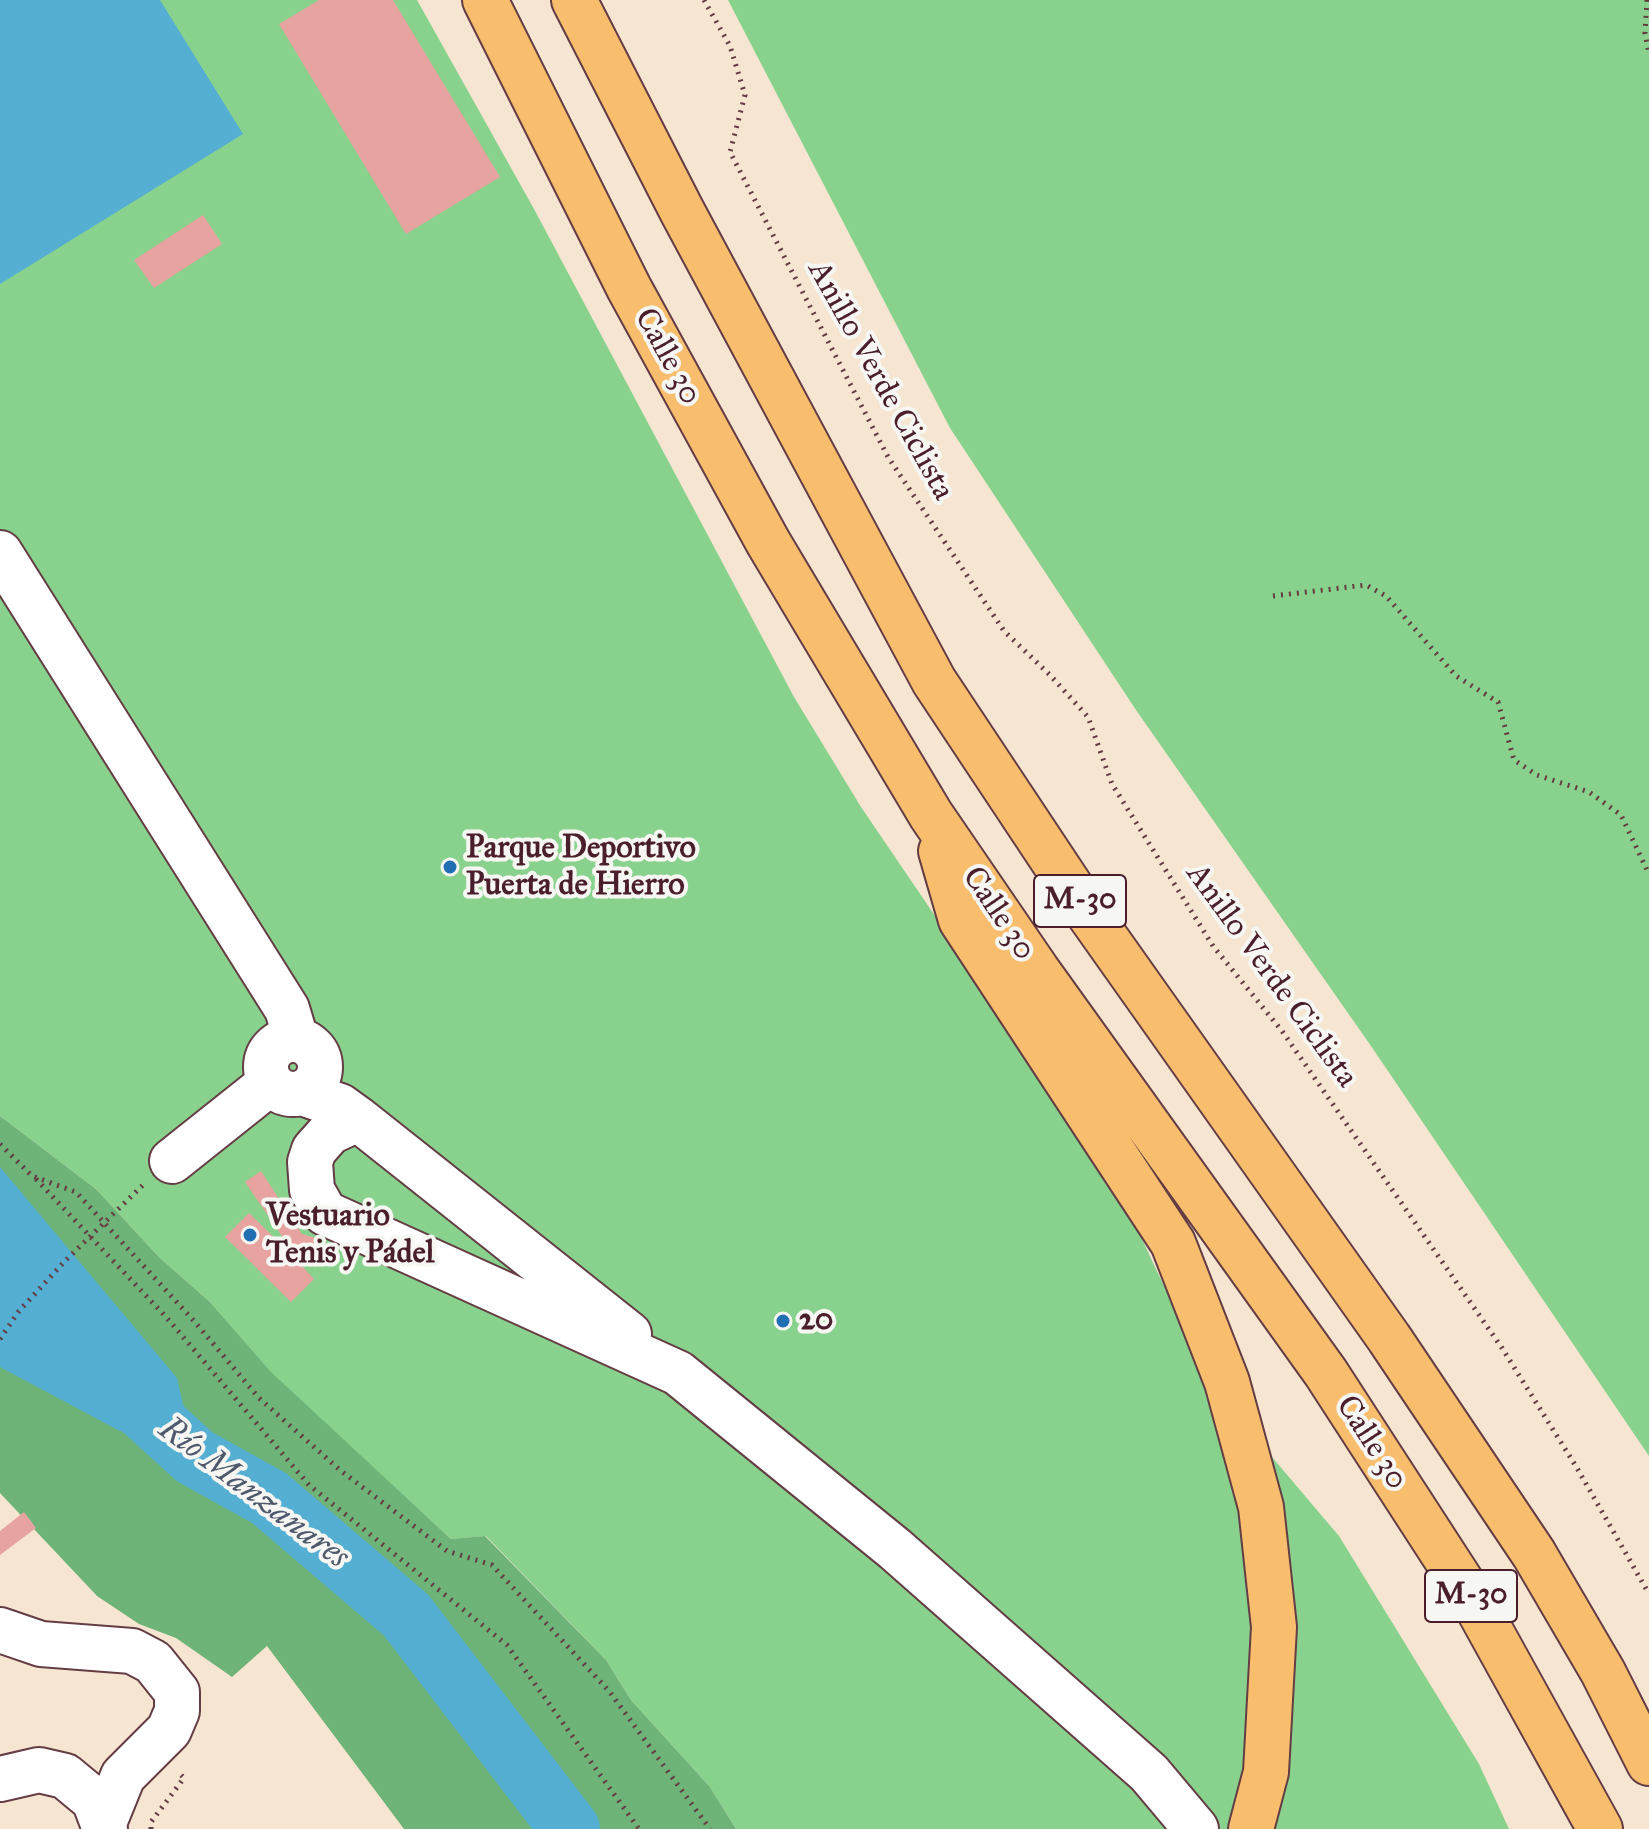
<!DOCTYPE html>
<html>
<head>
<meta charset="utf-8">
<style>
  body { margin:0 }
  canvas { display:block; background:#f5e5d1 }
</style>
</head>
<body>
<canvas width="1649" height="1829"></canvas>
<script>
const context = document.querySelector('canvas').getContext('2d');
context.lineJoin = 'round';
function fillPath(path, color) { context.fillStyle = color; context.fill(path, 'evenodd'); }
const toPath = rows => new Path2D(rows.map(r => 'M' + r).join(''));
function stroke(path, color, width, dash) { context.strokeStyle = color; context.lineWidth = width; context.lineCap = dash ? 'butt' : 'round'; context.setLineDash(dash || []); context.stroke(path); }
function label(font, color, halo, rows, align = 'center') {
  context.font = font + ' "IM FELL Great Primer",serif'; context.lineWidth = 8; context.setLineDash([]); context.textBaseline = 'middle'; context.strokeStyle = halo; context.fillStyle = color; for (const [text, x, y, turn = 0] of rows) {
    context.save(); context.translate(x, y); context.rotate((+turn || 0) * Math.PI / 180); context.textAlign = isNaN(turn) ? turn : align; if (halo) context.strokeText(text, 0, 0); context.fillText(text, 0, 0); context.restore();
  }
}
fillPath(toPath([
  [0,0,417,0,534,209,794,697,861,807,982,985,1132,1218,1210,1384,1339,1536,1479,1764,1509,1829,736,1829,710,1787,631,1700,606,1660,486,1536,451,1539,274,1376,210,1302,159,1257,96,1189,0,1116],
  [728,0,1649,0,1649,1456,1371,1046,1136,710,950,428]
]), '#89d28e');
fillPath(toPath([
  [0,1116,96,1189,159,1257,210,1302,271,1372,451,1539,485,1536,606,1660,631,1700,710,1787,736,1829,404,1829,267,1646,232,1677,176,1638,139,1624,97,1596,0,1493]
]), '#6eb479');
fillPath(toPath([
  [0,0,160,0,243,134,0,284],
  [0,1167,177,1378,195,1457,118,1430,0,1367]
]), '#54afd2');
stroke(toPath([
  [0,1298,129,1397,195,1457,269,1498,406,1615,570,1829]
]), '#54afd2', 60);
fillPath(toPath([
  [319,0,393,0,500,177,406,234,279,24],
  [203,215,222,244,154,288,134,260],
  [261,1171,302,1234,319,1239,310,1261,291,1254,314,1279,291,1302,225,1237,249,1213,285,1248,288,1245,245,1182],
  [24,1512,36,1528,0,1555,0,1531]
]), '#e6a39f');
const minor = toPath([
  [0,553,287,1009,296,1039],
  '266 1067a27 27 0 1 1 54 0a27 27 0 1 1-54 0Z',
  [302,1093,340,1106,358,1119,330,1132,314,1150,310,1162,312,1190,325,1213,678,1373,895,1549,1149,1773,1196,1829],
  [358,1119,629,1334],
  [172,1161,270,1083],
  [0,1630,41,1644,132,1651,153,1662,177,1692,177,1711,169,1730,123,1776,104,1823],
  [0,1779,39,1770,65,1776,94,1800,105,1829]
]);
const highway = toPath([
  [485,0,629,288,768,542,931,815,1037,970,1326,1373,1475,1603,1600,1829],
  [574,0,682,211,934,681,1086,910,1389,1338,1534,1554,1603,1672,1649,1763],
  [941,851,961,920,1173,1243,1227,1382,1261,1507,1274,1627,1266,1772,1251,1829]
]);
stroke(minor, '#643d44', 48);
stroke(highway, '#643d44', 48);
stroke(toPath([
  [704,0,730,46,745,95,730,152,888,457,1004,631,1050,675,1088,717,1112,784,1213,946,1282,1031,1502,1348,1577,1468,1649,1594],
  [1647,0,1645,33,1649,54],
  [1273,596,1366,585,1386,596,1456,676,1498,702,1514,760,1537,775,1589,792,1621,815,1649,874],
  [0,1144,32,1176,76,1192,194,1321,259,1398,341,1471,447,1551,492,1565,609,1691,710,1829],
  [36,1179,167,1318,309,1485,507,1645,639,1829],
  [151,1829,151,1822,184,1778,178,1772]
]), '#643d44', 5, [2, 6]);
stroke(minor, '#fff', 44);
stroke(highway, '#f9be6d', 44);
stroke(toPath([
  [0,1339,19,1311,65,1261,145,1183]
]), '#643d44', 5, [2, 6]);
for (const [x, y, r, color] of [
  [450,867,8,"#1f6fb2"],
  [250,1235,8,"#1f6fb2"],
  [783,1321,8,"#1f6fb2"]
]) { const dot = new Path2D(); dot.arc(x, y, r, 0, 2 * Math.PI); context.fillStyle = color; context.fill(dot); stroke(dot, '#f6f6f2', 3); }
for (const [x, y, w] of [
  [1080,901,92],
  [1471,1596,92]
]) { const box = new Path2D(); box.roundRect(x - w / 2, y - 26, w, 52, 6); context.fillStyle = '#f6f6f2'; context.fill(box); stroke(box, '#4a1f2b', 2); }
label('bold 30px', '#4a1f2b', null, [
  ["M-30",1080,901],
  ["M-30",1471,1596]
]);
label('32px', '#4a1f2b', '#f6f6f2', [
  ["Calle 30",667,357,61],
  ["Anillo Verde Ciclista",880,381,61],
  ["Calle 30",998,914,56],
  ["Anillo Verde Ciclista",1271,976,54],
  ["Calle 30",1371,1443,57]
]);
label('bold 32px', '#4a1f2b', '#f6f6f2', [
  ["Parque Deportivo",466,849],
  ["Puerta de Hierro",466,886],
  ["Vestuario",266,1217],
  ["Tenis y Pádel",266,1254],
  ["20",799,1321]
], 'left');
label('italic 34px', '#4e596e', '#f6f6f2', [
  ["Río Manzanares",253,1494,37]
]);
</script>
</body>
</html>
